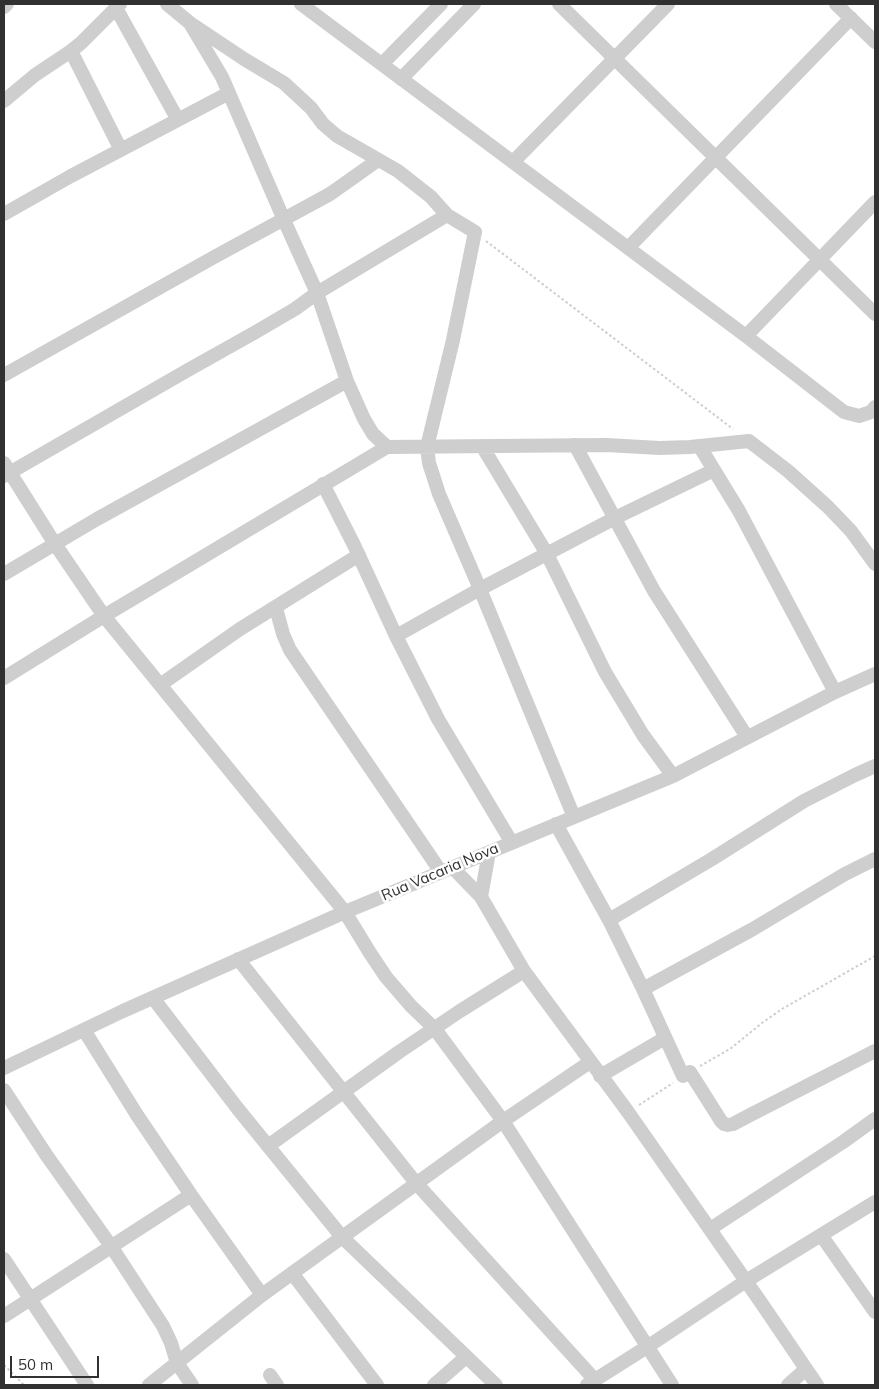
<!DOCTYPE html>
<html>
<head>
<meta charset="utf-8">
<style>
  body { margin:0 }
  #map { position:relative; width:879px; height:1389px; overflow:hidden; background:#fff; font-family:Mulish,sans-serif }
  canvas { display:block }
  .frame { position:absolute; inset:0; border:5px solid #313131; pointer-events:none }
  .scale { position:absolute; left:10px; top:1356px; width:89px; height:22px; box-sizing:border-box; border:2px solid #313131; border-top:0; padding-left:6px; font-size:15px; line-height:18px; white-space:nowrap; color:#313131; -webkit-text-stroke:4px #fff; paint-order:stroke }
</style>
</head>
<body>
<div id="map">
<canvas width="879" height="1389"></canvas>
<div class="frame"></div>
<div class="scale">50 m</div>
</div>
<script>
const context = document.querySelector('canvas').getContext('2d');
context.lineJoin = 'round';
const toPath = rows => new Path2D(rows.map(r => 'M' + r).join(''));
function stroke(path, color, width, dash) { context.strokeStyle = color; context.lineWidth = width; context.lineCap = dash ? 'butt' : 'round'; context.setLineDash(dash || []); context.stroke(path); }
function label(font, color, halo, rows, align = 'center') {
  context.font = font + ' Mulish,sans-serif'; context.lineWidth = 5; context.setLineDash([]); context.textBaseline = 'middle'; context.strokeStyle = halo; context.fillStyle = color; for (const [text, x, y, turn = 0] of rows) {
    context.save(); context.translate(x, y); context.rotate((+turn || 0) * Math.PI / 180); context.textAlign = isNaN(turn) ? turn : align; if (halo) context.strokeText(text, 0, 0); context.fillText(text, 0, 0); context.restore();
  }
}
stroke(toPath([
  [486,241,733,429],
  [700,1066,730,1049,762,1023,782,1009,875,956],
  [639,1105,673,1083],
  [4,1365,24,1385]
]), '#cecece', 2, [2.5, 2.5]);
stroke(toPath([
  [167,4,190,23,244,59,284,83,311,108,323,124,337,136,398,171,431,197,447,215,475,232,453,340,427,447,429,463,439,494,480,589,574,817],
  [301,4,746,336,844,412,859,416,871,412,875,407],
  [559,4,875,314],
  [836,4,875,42],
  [4,7,7,4],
  [116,8,178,120],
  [191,25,222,77,284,220,317,293,347,381,364,419,373,434,387,447],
  [71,51,121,150],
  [382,64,441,4],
  [401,79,474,4],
  [4,101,35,75,71,51,81,43,120,4],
  [513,162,668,4],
  [4,214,71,176,229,93],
  [628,248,851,18],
  [746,336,875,202],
  [4,375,216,256,330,194,378,160],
  [575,445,654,591,747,737],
  [482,446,547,554,605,672,643,735,673,776],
  [700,447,714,470],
  [4,463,55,544,104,616,345,912,370,953,386,977,411,1006,435,1029,503,1121,672,1385],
  [4,476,188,370,254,333,295,309,317,293,447,215],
  [323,484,354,545,396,636,438,719,512,843],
  [4,574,97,519,347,381],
  [276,608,283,634,290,650,441,872],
  [396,636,480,589,615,518,714,470,739,511,835,692],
  [4,678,104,616,387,447,606,445,660,448,690,447,749,441,788,471,828,507,851,531,875,564],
  [160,685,240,629,359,555],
  [556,824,609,920,643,989,683,1076],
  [453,868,481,897,524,971,628,1112,762,1304,817,1385],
  [481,897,489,852],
  [609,920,712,859,804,801,855,775,875,766],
  [238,959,416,1183,595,1380],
  [643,989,753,929,845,874,875,859],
  [153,998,238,1109,342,1237,496,1385],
  [84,1030,137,1115,191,1195,262,1295],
  [4,1068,123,1011,345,912,673,776,835,692,875,674],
  [690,1072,721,1121,724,1124,728,1125,733,1124,754,1113,875,1051],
  [600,1076,665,1038],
  [4,1090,47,1156,111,1246,163,1326,171,1343,177,1363,192,1385],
  [268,1146,399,1052,460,1011,524,971],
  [710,1229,843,1142,875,1119],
  [821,1235,875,1312],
  [4,1259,87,1385],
  [292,1273,377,1385],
  [4,1316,191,1195],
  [270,1375,277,1385],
  [149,1385,262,1295,503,1121,590,1062],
  [434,1385,466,1357],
  [587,1385,647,1347,746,1281,875,1202],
  [788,1385,806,1369]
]), '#cecece', 14);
label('15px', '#313131', '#fff', [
  ["Rua Vacaria Nova",440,872,-23]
]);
</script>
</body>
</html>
